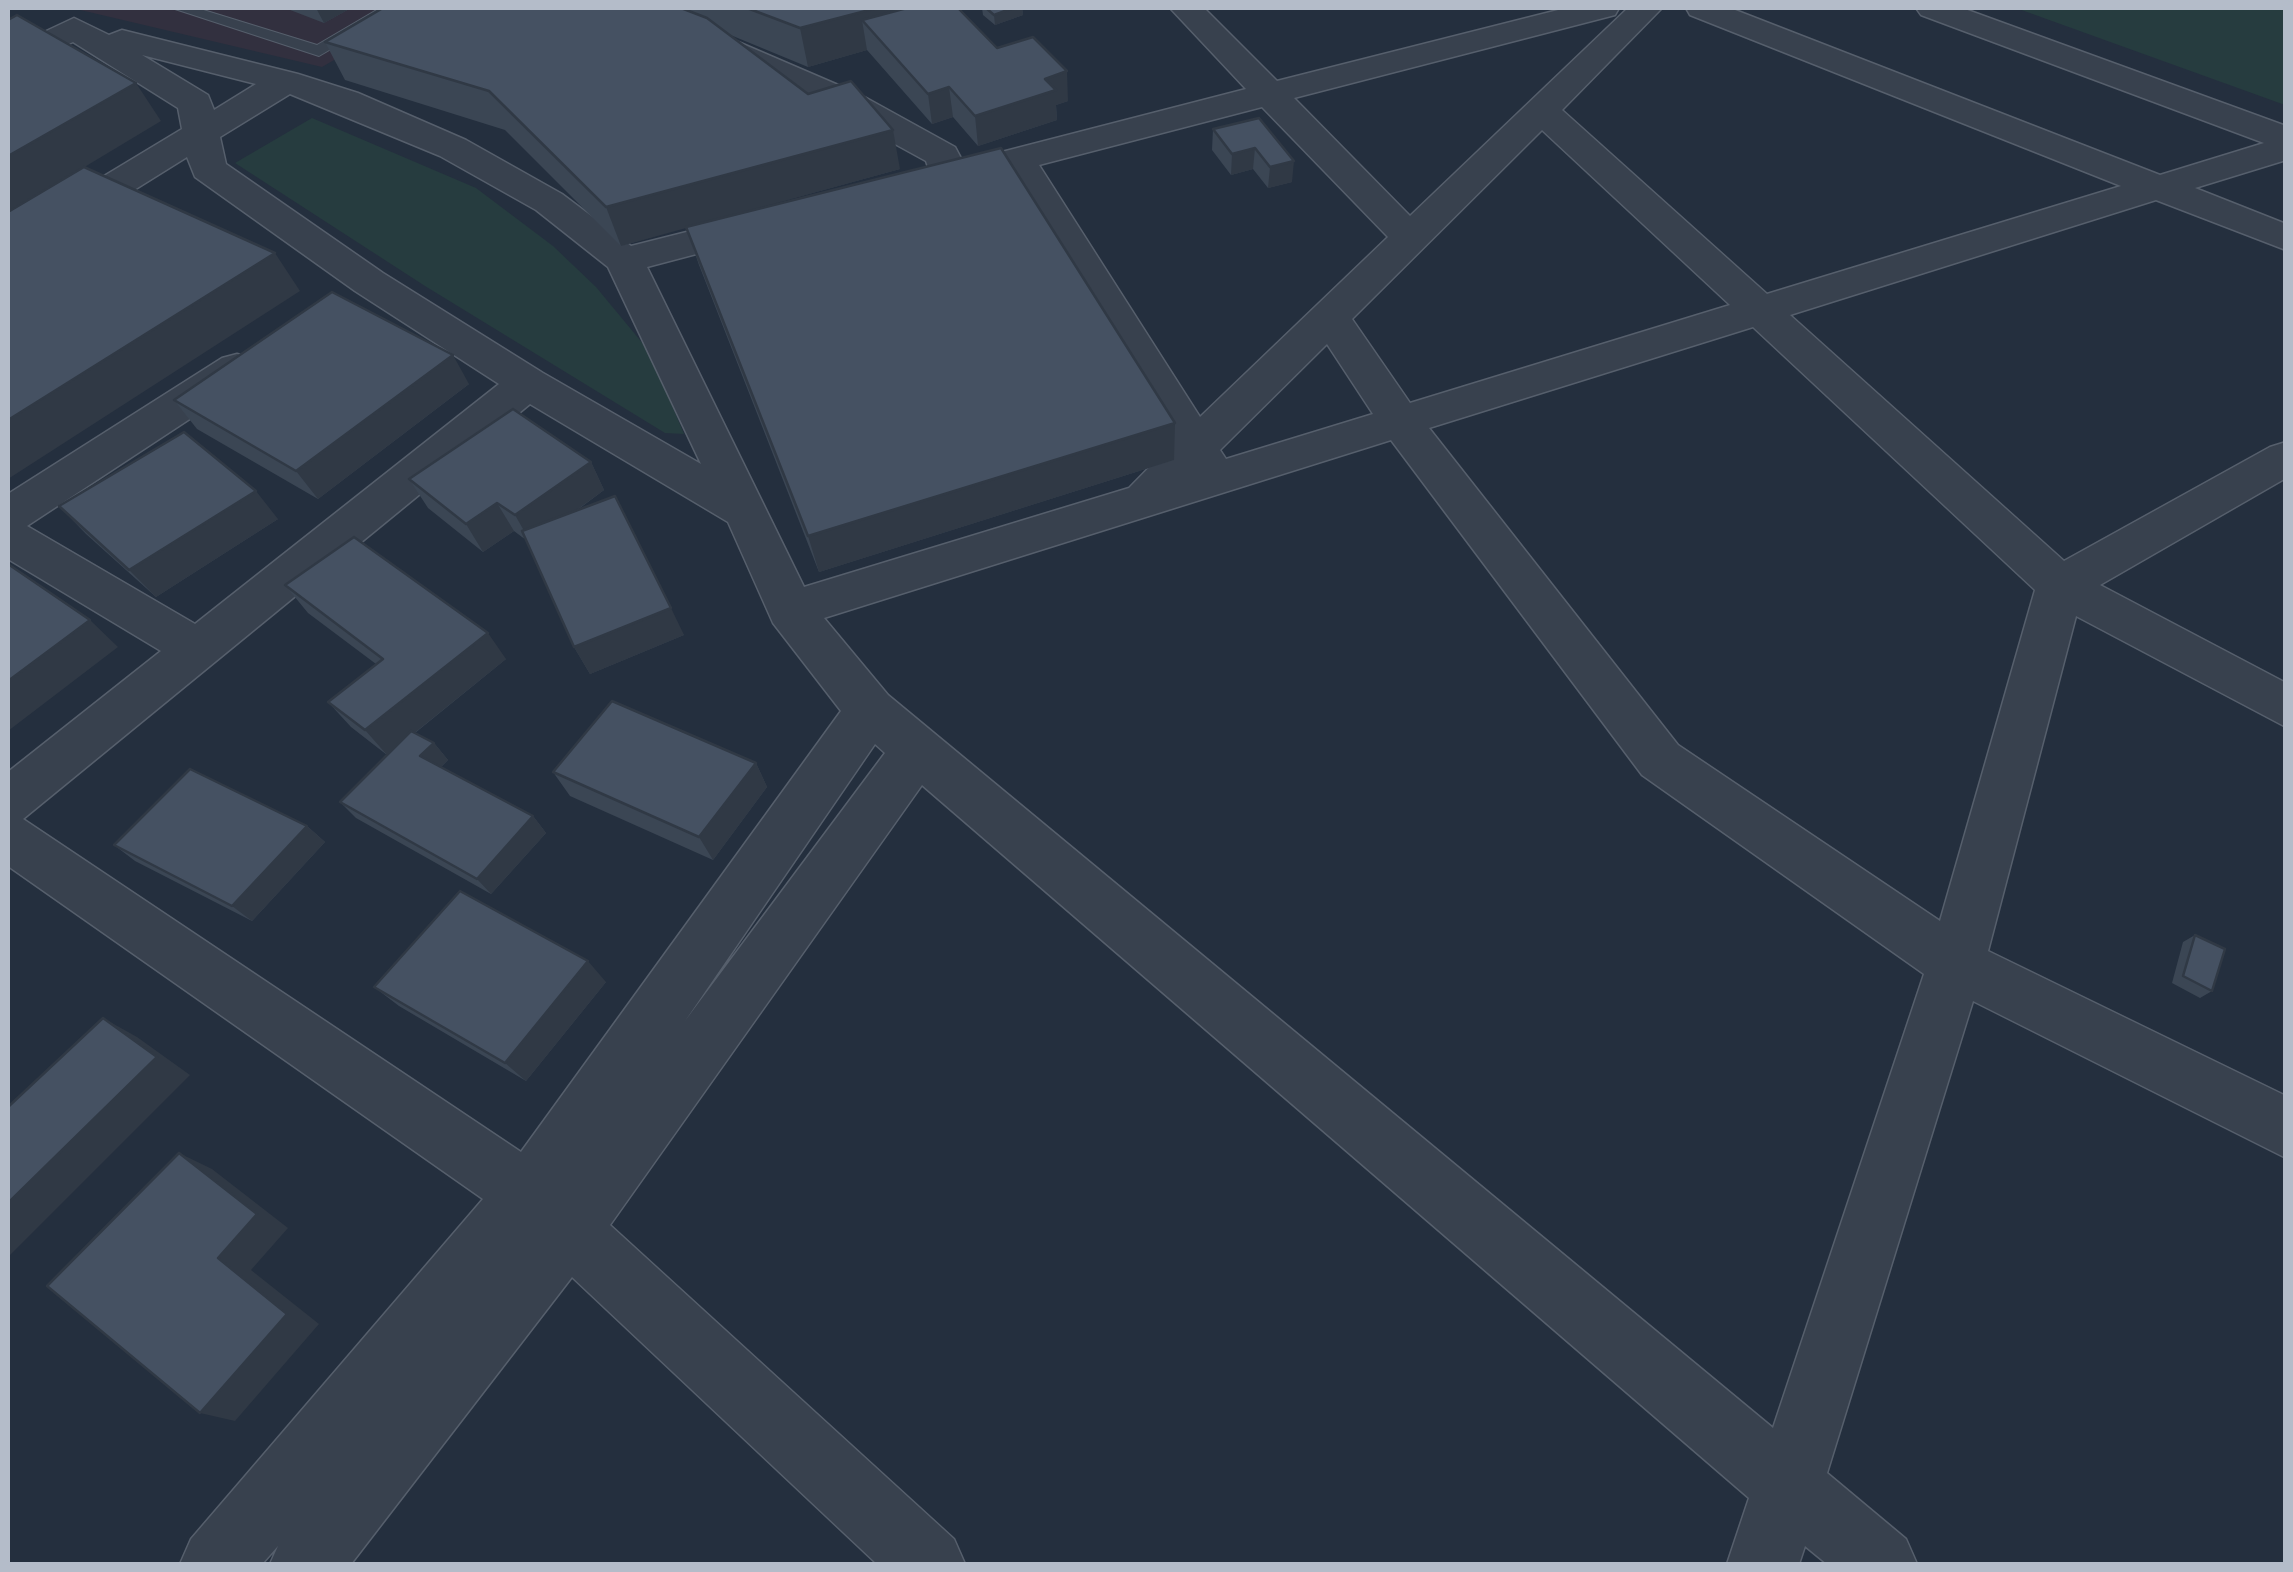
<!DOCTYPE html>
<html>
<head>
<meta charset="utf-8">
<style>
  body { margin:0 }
  #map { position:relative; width:2293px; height:1572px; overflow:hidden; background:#242f3e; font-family:Barlow,sans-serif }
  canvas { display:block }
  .frame { position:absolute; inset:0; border:10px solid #b4bcc9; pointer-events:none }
</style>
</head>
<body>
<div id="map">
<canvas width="2293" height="1572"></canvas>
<div class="frame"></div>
</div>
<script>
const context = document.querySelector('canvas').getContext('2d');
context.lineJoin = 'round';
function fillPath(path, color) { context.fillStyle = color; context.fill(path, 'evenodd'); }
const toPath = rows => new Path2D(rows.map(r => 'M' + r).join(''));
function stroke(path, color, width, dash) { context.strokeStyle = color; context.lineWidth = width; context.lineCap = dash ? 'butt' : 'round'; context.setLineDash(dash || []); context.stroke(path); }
fillPath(toPath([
  [72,8,424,8,322,67]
]), '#32303f');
fillPath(toPath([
  [2016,8,2285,8,2285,105],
  [312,118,476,188,553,246,596,287,649,351,684,434,665,433,425,286,235,163]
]), '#263c3f');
const service = toPath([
  [172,8,197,8,317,45,380,8,401,8,319,56,172,8]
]);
const minor = toPath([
  [615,8,659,8,859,94,955,147,963,162,1246,89,1170,8,1204,8,1277,81,1566,8,1619,8,1615,15,1294,98,1410,216,1628,8,1662,8,1562,110,1767,294,2121,186,1690,15,1686,8,1730,8,2160,175,2264,143,1921,15,1916,8,1962,8,2286,126,2286,160,2195,188,2286,224,2286,250,2156,200,1790,315,2064,561,2270,447,2286,442,2286,478,2100,585,2286,683,2286,727,2076,616,1988,951,2286,1096,2286,1158,1973,1001,1827,1473,1906,1539,1917,1564,1827,1564,1805,1546,1799,1564,1727,1564,1749,1498,922,785,610,1225,954,1539,965,1564,877,1564,572,1277,351,1564,270,1564,278,1546,262,1564,180,1564,191,1539,483,1199,8,866,8,772,161,651,8,559,8,494,222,358,237,354,252,358,258,368,252,378,27,526,195,624,499,384,355,291,195,177,187,157,22,260,8,263,8,234,182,129,178,108,73,42,8,72,8,49,74,18,109,35,122,30,298,74,358,93,466,140,562,194,631,246,758,214,772,218,777,226,772,234,647,267,804,587,1129,488,1172,444,1007,173,940,190,927,187,921,179,929,170,926,161,833,110,620,15,615,8],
  [142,55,256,84,214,110,208,95,142,55],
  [290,94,440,156,536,210,608,267,701,464,543,373,383,273,226,164,220,137,290,94],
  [1262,107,1388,237,1200,417,1039,165,1262,107],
  [1542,130,1730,305,1410,403,1352,319,1542,130],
  [1753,327,2035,590,1940,921,1678,745,1429,428,1753,327],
  [1327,344,1373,414,1226,459,1220,450,1327,344],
  [530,404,728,522,773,623,841,711,521,1152,23,819,530,404],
  [1391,440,1642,775,1924,974,1773,1428,888,695,824,618,1391,440],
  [875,744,885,753,685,1021,875,744]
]);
stroke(service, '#565f6c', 2);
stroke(minor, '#565f6c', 3);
fillPath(service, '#38414e');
fillPath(minor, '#38414e');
fillPath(toPath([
  [285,8,351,8,324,23],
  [383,8,958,8,997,48,1068,101,1056,105,1057,120,978,146,953,117,932,124,867,50,808,67,728,34,900,169,699,224,1174,460,819,572,699,265,686,227,621,246,505,130,345,80,325,42],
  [982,8,1022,8,1023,15,995,25,983,15],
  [1259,118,1292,182,1268,188,1253,169,1231,175,1212,150,1213,129],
  [469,384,318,499,197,429,174,400],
  [591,462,604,490,576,511,684,635,590,674,574,647,526,540,514,531,483,552,428,508,409,479],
  [59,506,278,519,156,597,86,534],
  [285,585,506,659,415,733,434,743,448,760,441,767,533,816,546,833,491,894,356,818,340,802,387,755,351,727,328,702,376,664,308,613],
  [756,763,767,787,713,860,570,796,553,772],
  [307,826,325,842,252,921,135,861,114,845],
  [2195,935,2212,991,2200,998,2172,983,2183,942],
  [606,982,526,1081,399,1006,374,987]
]), '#3b4654');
fillPath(toPath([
  [316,8,351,8,324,23],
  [877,8,918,8,862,20,867,50,808,67,800,28],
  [1013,8,1022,8,1023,15,995,25,994,15],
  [1067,71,1068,101,1056,105,1057,120,978,146,975,116,1045,79],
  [136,83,161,121,8,213,8,156],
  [949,87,953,117,932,124,928,94],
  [893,130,900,169,621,246,606,207],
  [1255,148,1253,169,1231,175,1232,154],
  [1294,161,1292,182,1268,188,1270,167],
  [275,253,300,291,8,479,8,420],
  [453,355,469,384,318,499,296,471],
  [1175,423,1174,460,819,572,808,536],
  [591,462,604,490,531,543,515,515],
  [256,491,278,519,156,597,129,570],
  [497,503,514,531,483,552,466,524],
  [671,608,684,635,590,674,574,647],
  [90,620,118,647,8,731,8,681],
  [488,633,506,659,387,755,365,730],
  [434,743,448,760,435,773,420,756],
  [756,763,767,787,713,860,699,837],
  [533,816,546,833,491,894,477,879],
  [307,826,325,842,252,921,232,906],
  [588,961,606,982,526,1081,505,1063],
  [103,1018,137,1037,190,1075,8,1257,8,1203],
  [179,1153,212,1169,288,1228,251,1270,319,1324,235,1421,200,1413,218,1258]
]), '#303945');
const building = toPath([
  [383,8,681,8,707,18,808,94,851,81,893,130,606,207,489,91,325,42,383,8],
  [747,8,877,8,800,28,747,8],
  [907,8,958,8,997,48,1033,37,1067,71,1045,79,1056,90,975,116,949,87,928,94,862,20,907,8],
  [986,8,1013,8,994,15,986,8],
  [17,15,136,83,8,156,8,20,17,15],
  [1259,118,1294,161,1270,167,1255,148,1232,154,1213,129,1259,118],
  [1001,148,1175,423,808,536,686,227,1001,148],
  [84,167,275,253,8,420,8,212,84,167],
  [332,292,453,355,296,471,174,400,332,292],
  [513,409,591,462,515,515,497,503,466,524,409,479,513,409],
  [184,432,256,491,129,570,59,506,184,432],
  [615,496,671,608,574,647,522,531,615,496],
  [354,537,488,633,365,730,328,702,383,659,285,585,354,537],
  [8,564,90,620,8,681,8,564],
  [612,701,756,763,699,837,553,772,612,701],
  [411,731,434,743,420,756,533,816,477,879,340,802,411,731],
  [190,769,307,826,232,906,114,845,190,769],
  [460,891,588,961,505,1063,374,987,460,891],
  [2195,935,2225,949,2212,991,2183,976,2195,935],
  [103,1018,157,1057,8,1203,8,1107,103,1018],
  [179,1153,257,1214,218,1258,287,1314,200,1413,47,1286,179,1153]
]);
fillPath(building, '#455162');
stroke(building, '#303945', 2.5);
</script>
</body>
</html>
